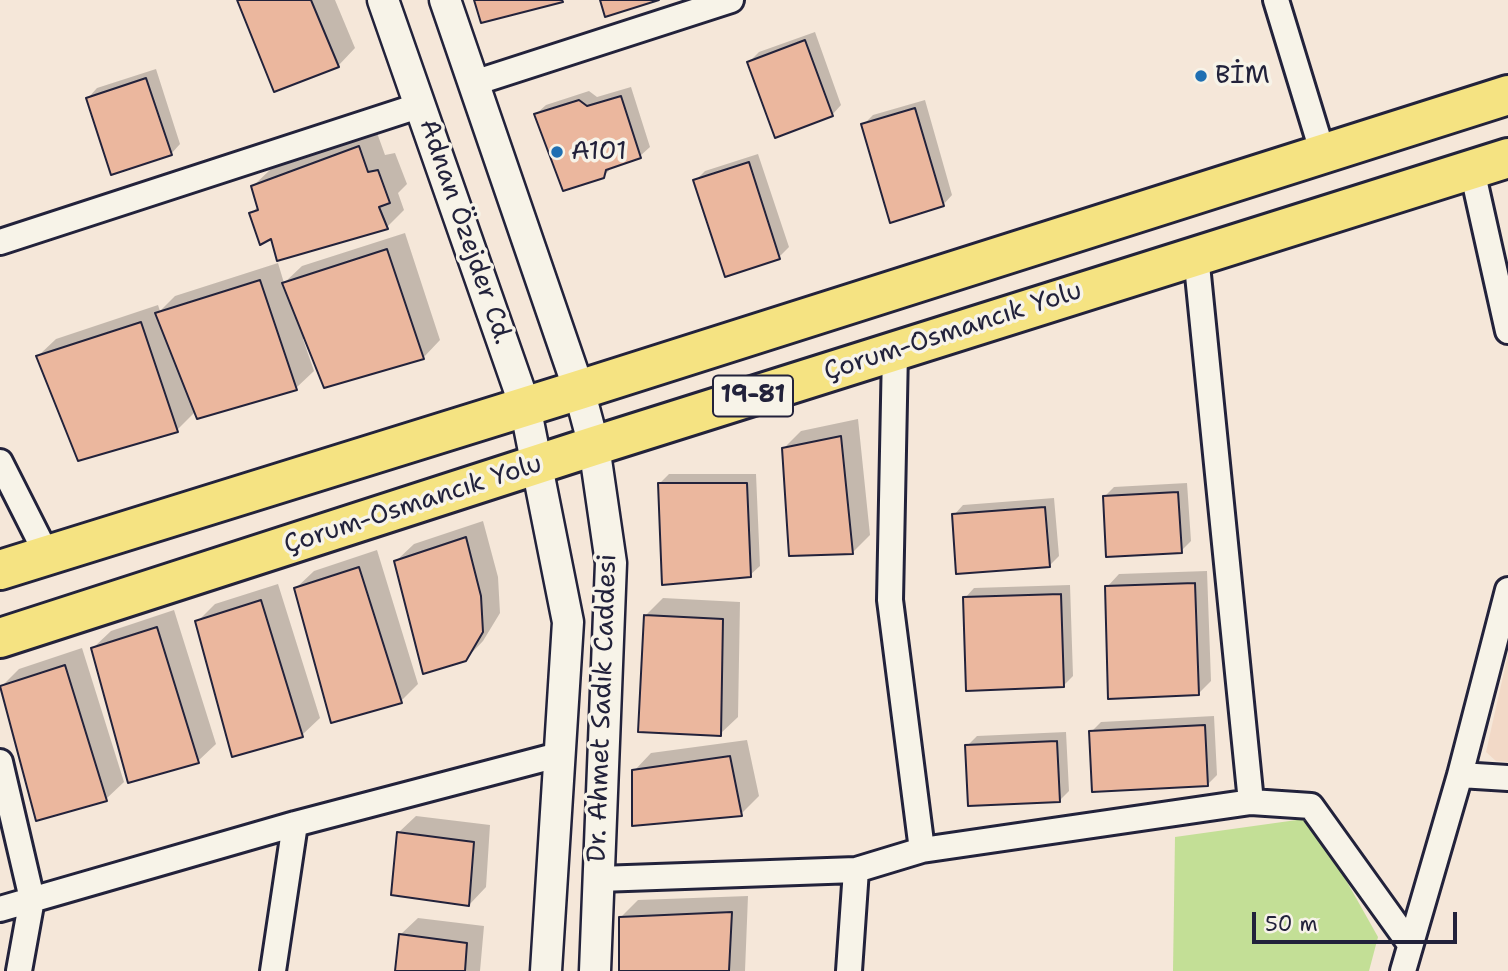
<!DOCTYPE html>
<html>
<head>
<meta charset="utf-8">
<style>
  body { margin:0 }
  #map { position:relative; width:1508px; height:971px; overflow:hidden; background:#f5e7d9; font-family:"Shantell Sans",sans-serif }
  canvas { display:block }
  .scale { position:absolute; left:1252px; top:912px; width:205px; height:32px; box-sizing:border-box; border:4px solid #22223b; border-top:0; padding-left:9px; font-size:21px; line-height:24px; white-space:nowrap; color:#22223b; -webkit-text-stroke:5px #f7f3e8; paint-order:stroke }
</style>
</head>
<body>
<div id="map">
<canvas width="1508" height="971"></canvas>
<div class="scale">50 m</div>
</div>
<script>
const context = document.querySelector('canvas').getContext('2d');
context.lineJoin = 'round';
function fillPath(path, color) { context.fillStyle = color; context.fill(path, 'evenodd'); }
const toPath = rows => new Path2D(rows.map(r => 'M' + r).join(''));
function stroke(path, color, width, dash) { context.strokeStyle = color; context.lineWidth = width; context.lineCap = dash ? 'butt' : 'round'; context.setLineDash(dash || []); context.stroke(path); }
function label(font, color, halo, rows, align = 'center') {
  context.font = font + ' "Shantell Sans",sans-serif'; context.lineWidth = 7; context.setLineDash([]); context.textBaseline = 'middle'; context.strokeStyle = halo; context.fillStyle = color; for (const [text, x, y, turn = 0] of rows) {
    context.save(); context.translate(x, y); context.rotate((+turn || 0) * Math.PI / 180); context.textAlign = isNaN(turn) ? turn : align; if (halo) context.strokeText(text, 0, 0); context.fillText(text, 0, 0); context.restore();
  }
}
fillPath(toPath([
  [1508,654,1508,762,1496,761,1486,752]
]), '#f2d9c7');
fillPath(toPath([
  [1311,818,1378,937,1369,971,1173,971,1175,837]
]), '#c3df96');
fillPath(toPath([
  [239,0,335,0,355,48,338,66],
  [815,32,841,105,832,115,749,62,759,52],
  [156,69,180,144,171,154,88,98,97,88],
  [631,87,650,147,640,156,613,166,603,177,536,114,546,105,589,91,597,97],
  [925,100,952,195,943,205,863,125,873,115],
  [376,130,385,155,395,153,407,184,398,193,404,210,387,227,272,237,251,214,259,205,253,186,271,169],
  [758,154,789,247,779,257,726,275,695,181,705,171],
  [405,233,440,340,423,358,306,338,303,339,314,371,296,388,196,411,177,430,38,356,56,339,158,305,160,311,175,296,278,263,284,283,302,266],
  [858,419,870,535,852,553,783,449,801,431],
  [669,474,756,474,760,566,750,575,659,484],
  [1187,483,1191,541,1181,551,1104,497,1114,487],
  [1054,498,1059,556,1049,566,954,515,963,505],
  [483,521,498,577,500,613,483,641,465,660,396,561,414,544],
  [377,550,418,684,401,701,296,588,314,571],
  [1207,571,1211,681,1198,694,1107,587,1119,574],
  [278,584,320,718,302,735,197,622,215,604],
  [1070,585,1073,676,1063,686,965,598,974,588],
  [663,598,740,602,738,717,720,734,645,616],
  [174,610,216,744,198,761,93,648,111,631],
  [82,648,124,782,106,799,1,687,19,669],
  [1214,716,1217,775,1207,785,1091,732,1101,722],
  [1066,732,1069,791,1059,801,967,746,977,736],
  [747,740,759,796,741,814,634,771,651,753],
  [416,816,490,825,486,887,469,905,398,833],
  [748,896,745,971,620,971,621,917,638,900],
  [418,918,484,926,480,971,397,971,400,935]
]), '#0003');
const building = toPath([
  [237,0,311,0,339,67,274,92,237,0],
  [474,0,562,0,563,2,481,23,474,0],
  [600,0,659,0,605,17,600,0],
  [805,40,833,116,775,138,747,62,805,40],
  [146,78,172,155,111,175,86,98,146,78],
  [621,96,641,158,606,170,604,178,563,191,534,114,579,100,587,106,621,96],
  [915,108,944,206,890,223,861,124,915,108],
  [359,146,368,172,378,170,390,203,379,207,388,229,277,261,271,239,260,245,249,213,258,210,251,186,359,146],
  [749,162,780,259,725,277,693,180,749,162],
  [387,249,424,359,324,388,282,283,387,249],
  [260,280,297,390,197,419,155,313,260,280],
  [141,322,178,432,78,461,36,356,141,322],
  [841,436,853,554,789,556,782,448,841,436],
  [658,483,747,483,751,577,662,585,658,483],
  [1178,492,1182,553,1106,557,1103,496,1178,492],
  [1045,507,1050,567,956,574,952,514,1045,507],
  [466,537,481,596,483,632,466,661,423,674,394,561,466,537],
  [359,567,402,703,331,723,294,588,359,567],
  [1195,583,1199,695,1108,699,1105,586,1195,583],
  [1061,594,1064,687,966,691,963,597,1061,594],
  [261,600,303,737,232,757,195,621,261,600],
  [644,615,723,619,721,736,638,732,644,615],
  [157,627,199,763,128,783,91,648,157,627],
  [65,665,107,801,36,821,0,686,65,665],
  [1205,725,1208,786,1092,792,1089,731,1205,725],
  [1057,741,1060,802,968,806,965,745,1057,741],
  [730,756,742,816,632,826,632,770,730,756],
  [397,832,474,842,469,906,391,895,397,832],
  [732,912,729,971,619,971,619,917,732,912],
  [399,934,467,943,465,971,395,971,399,934]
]);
fillPath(building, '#ebb79e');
stroke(building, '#22223b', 2);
const minor = toPath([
  [1276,0,1323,154],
  [474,83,731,0],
  [1472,170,1508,331],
  [0,242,421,105],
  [1196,255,1251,802],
  [895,351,890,600,922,850],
  [0,462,47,555],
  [0,762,32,899,19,971],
  [1460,775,1508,778],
  [599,879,856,870,922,850,1251,802,1311,806,1410,944],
  [0,909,295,824,558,755],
  [273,971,295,824],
  [849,971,856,870],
  [1403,971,1460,775,1508,590]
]);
const tertiary = toPath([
  [383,0,525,406,568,622,546,971],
  [445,0,579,390,594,446,611,563,595,971]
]);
const trunk = toPath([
  [0,570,579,390,1508,95],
  [0,638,594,446,1508,158]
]);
stroke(minor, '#22223b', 30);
stroke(tertiary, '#22223b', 35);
stroke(trunk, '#22223b', 44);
stroke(minor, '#f7f3e8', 24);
stroke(tertiary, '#f7f3e8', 30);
stroke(trunk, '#f5e382', 38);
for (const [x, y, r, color] of [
  [1201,76,7,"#1f6fb2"],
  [557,152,7,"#1f6fb2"]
]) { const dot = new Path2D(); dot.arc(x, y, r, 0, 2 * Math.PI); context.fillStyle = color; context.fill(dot); stroke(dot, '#f7f3e8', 2.5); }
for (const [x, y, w] of [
  [753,396,80]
]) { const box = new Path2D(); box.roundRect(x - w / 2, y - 20.5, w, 41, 5); context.fillStyle = '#f7f3e8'; context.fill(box); stroke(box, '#22223b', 2); }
label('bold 24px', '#22223b', null, [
  ["19-81",753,396]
]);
label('26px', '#22223b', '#f7f3e8', [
  ["BİM",1215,76],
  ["A101",571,152]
], 'left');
label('26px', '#22223b', '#f7f3e8', [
  ["Adnan Özejder Cd.",465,232,71],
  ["Çorum-Osmancık Yolu",953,332,-18],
  ["Çorum-Osmancık Yolu",413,505,-18],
  ["Dr. Ahmet Sadık Caddesi",603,708,-88]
]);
</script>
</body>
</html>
